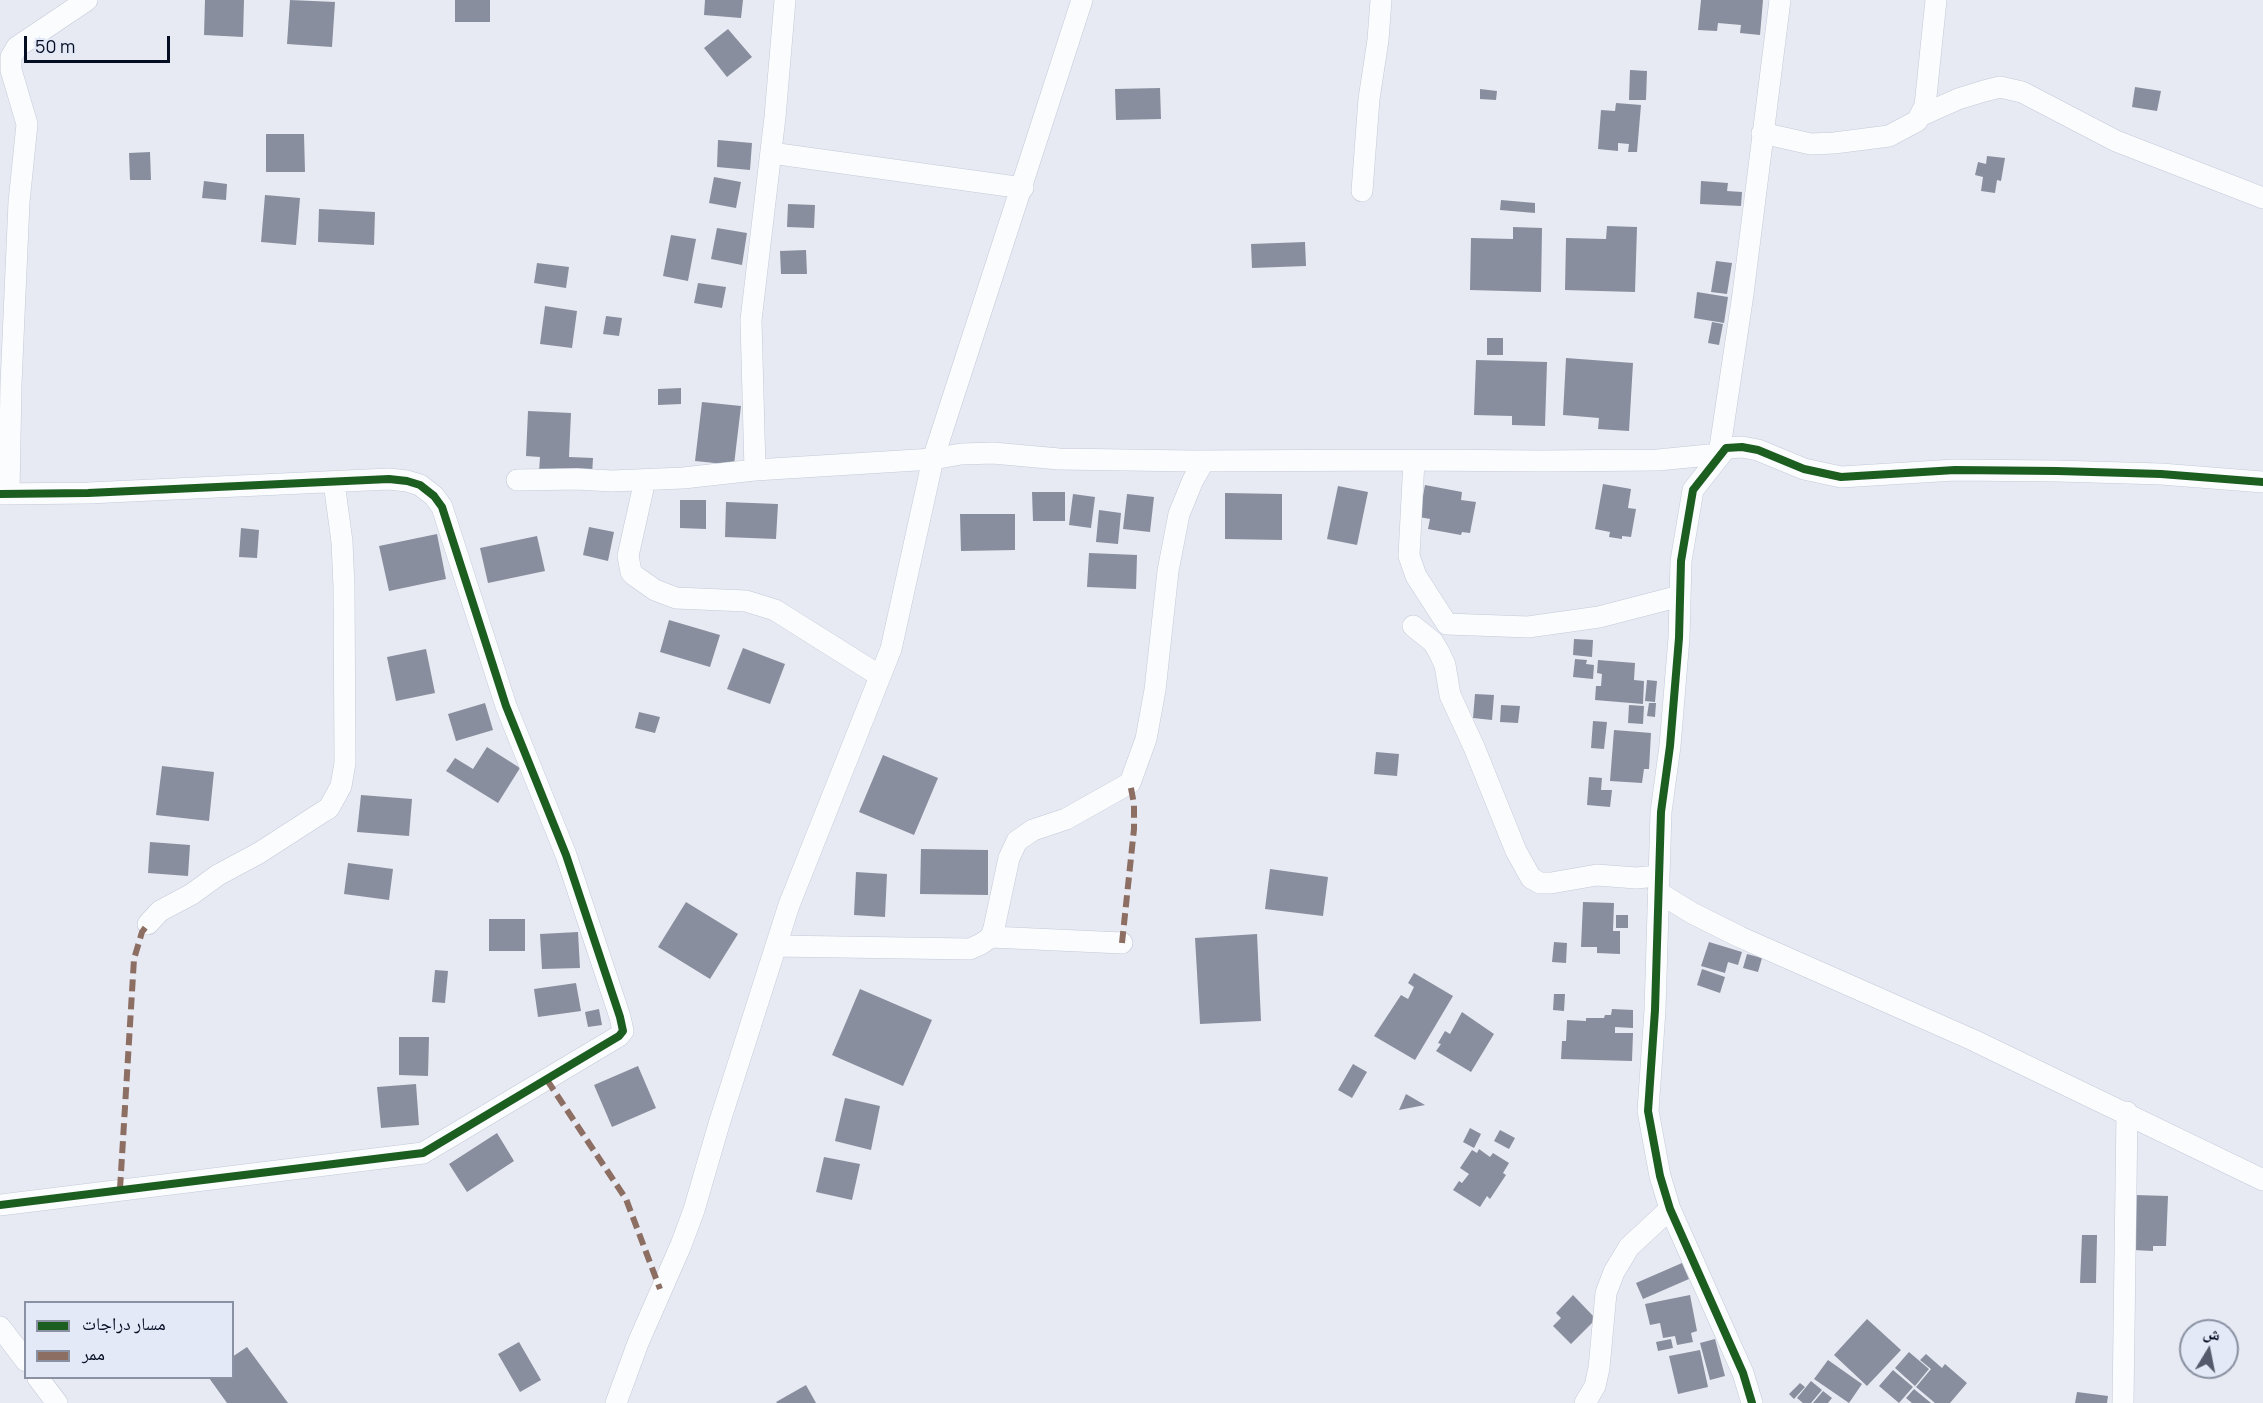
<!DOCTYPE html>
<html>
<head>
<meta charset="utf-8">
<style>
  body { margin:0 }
  #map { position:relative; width:2263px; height:1403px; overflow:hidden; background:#e7eaf2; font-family:Manrope,"Noto Naskh Arabic",sans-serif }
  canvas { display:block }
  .legend { position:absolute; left:24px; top:1301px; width:210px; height:78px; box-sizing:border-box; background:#e3e9f6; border:2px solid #8a91a2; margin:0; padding:8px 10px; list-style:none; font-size:18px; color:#050d23 }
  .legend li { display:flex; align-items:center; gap:12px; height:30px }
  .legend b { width:30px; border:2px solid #8a91a2 }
  .north { position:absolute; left:2179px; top:1319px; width:60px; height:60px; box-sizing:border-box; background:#e3e9f6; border:2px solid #8a91a2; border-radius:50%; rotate:10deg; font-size:16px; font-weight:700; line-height:24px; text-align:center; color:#050d23 }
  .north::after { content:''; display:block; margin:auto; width:21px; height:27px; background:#545a6b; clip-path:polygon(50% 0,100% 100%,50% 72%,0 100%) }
  .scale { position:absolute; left:24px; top:36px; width:146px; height:27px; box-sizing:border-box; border:3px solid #050d23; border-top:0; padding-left:8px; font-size:18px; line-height:21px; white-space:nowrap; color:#050d23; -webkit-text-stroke:4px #e3e9f6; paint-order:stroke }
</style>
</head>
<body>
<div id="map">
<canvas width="2263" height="1403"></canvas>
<ul class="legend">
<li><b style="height:8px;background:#1b5e20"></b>مسار دراجات</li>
<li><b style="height:8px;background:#8d6e63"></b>ممر</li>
</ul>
<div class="north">ش</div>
<div class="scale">50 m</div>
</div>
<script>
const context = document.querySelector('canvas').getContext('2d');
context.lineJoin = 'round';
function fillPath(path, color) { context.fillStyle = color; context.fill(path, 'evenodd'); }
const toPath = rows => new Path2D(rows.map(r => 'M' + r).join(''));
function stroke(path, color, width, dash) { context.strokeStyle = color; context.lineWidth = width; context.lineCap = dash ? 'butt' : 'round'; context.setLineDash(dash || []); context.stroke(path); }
fillPath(toPath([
  [205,0,244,0,243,37,204,35],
  [290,0,335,2,332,47,287,44],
  [455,0,490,0,490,22,455,22],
  [705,0,743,0,741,18,704,15],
  [1701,0,1763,0,1760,35,1740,33,1741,25,1718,23,1717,31,1698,30],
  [728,29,752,57,727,77,704,48],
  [1630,70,1647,71,1646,100,1629,100],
  [2135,87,2161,91,2157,111,2132,107],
  [1160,88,1161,119,1116,120,1115,89],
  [1480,89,1497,91,1496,100,1480,99],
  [1616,103,1641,105,1637,152,1628,152,1629,144,1618,143,1618,151,1598,149,1601,110,1615,111],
  [266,134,304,134,305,172,266,172],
  [718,140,752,143,750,170,717,167],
  [150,152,151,180,130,180,129,153],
  [1987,156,2005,158,2001,181,1997,180,1995,193,1981,191,1983,177,1975,175,1978,162,1986,164],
  [714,177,741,182,736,208,709,203],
  [204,181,227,184,226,200,202,198],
  [1701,181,1728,183,1727,191,1742,192,1741,206,1700,204],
  [265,195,300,198,296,245,261,242],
  [1501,200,1535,203,1535,213,1500,210],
  [788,204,815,205,814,228,787,227],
  [319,209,375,212,374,245,318,242],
  [1607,226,1637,227,1635,292,1565,290,1566,238,1606,239],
  [1513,227,1542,228,1541,292,1470,290,1471,238,1513,239],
  [717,228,747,233,742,265,711,259],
  [671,235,696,239,688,281,663,276],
  [1305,242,1306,266,1252,268,1251,244],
  [806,250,807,274,781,274,780,251],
  [1716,261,1732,263,1727,294,1711,292],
  [537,263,569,267,566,288,534,283],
  [698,283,726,287,722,308,694,303],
  [1697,292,1728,297,1724,323,1694,318],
  [545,306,577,311,572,348,540,344],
  [606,316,622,318,619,336,603,334],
  [1712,322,1723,324,1719,345,1708,343],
  [1487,338,1503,338,1503,355,1487,355],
  [1566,358,1633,363,1629,431,1598,429,1599,418,1563,415],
  [1476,360,1547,362,1545,426,1512,425,1512,416,1474,415],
  [681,388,681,404,658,405,658,389],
  [702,402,741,406,734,465,695,461],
  [528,411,571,413,569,457,593,458,592,475,539,472,540,457,526,456],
  [1603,484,1631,489,1628,508,1636,509,1631,537,1622,536,1622,539,1609,537,1610,532,1595,529],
  [1425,485,1462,492,1461,500,1476,502,1470,533,1462,532,1461,535,1428,529,1430,519,1419,517],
  [1338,486,1368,492,1357,545,1327,539],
  [1032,492,1065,492,1065,521,1033,521],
  [1225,493,1282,494,1282,540,1225,539],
  [1073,494,1095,497,1091,528,1069,525],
  [1127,494,1154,497,1150,532,1123,529],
  [680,500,706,500,706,529,680,528],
  [726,502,778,504,776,539,725,537],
  [1099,510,1121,513,1118,544,1096,542],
  [960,514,1015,514,1015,550,961,551],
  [589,527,614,532,608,561,583,555],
  [241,528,259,530,257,558,239,557],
  [437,534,446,579,389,591,379,546],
  [537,536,545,571,488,583,480,548],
  [1089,553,1137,555,1136,589,1087,587],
  [669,620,720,635,710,667,660,652],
  [1574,639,1593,640,1592,657,1573,655],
  [743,648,785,664,770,704,727,689],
  [426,649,435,693,396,701,387,657],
  [1575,659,1587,660,1586,664,1594,665,1593,679,1573,677],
  [1598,660,1635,663,1634,680,1644,681,1643,704,1595,700,1596,686,1601,686,1602,674,1597,673],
  [1647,680,1657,681,1655,702,1645,701],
  [1475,694,1494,695,1492,720,1473,718],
  [485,703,493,730,456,741,448,714],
  [1649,703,1656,703,1655,717,1647,716],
  [1501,705,1520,706,1518,723,1500,722],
  [1629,705,1644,706,1643,724,1628,723],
  [639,712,660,717,655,733,635,728],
  [1593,721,1607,722,1604,749,1591,748],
  [1614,730,1651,733,1649,769,1644,769,1642,783,1610,781],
  [487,747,520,768,498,803,446,771,455,758,473,769],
  [1376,752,1399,754,1397,776,1374,774],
  [883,755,938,778,914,835,859,812],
  [162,766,214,772,209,821,156,815],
  [1589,777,1602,778,1601,790,1612,790,1610,807,1587,805],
  [361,795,412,799,409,836,357,832],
  [150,842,190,845,188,876,148,873],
  [921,849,988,850,988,895,920,894],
  [348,863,393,869,389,900,344,894],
  [1270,869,1328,877,1323,916,1265,909],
  [856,872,887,874,885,917,854,915],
  [686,902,738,934,710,979,658,947],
  [1583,902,1614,903,1613,931,1620,931,1620,954,1597,953,1597,947,1581,947],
  [1616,915,1628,915,1628,928,1616,928],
  [489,919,525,919,525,951,489,951],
  [578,932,580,968,542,969,540,934],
  [1257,934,1261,1021,1200,1024,1195,938],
  [1554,942,1567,943,1566,963,1552,962],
  [1709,942,1742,952,1738,965,1728,962,1725,973,1701,966],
  [1747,954,1762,958,1758,972,1743,968],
  [1702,969,1725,977,1720,993,1697,985],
  [435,970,448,971,445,1003,432,1002],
  [1414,973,1453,996,1415,1060,1374,1036,1401,995,1408,999,1414,987,1408,983],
  [576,983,581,1011,538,1017,534,989],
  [860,989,932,1020,903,1086,832,1055],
  [1554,994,1565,994,1564,1011,1553,1010],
  [599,1009,602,1025,588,1027,585,1012],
  [1612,1009,1633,1010,1633,1028,1615,1027,1615,1033,1633,1033,1632,1061,1561,1059,1562,1041,1566,1041,1567,1020,1586,1021,1586,1018,1604,1018,1605,1015,1611,1015],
  [1462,1012,1494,1034,1471,1072,1436,1051,1441,1044,1438,1043,1445,1031,1450,1034],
  [399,1037,429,1037,428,1076,399,1075],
  [1353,1064,1367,1072,1352,1098,1338,1090],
  [638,1066,656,1108,612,1127,594,1085],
  [416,1084,419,1125,381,1128,377,1087],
  [1406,1094,1425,1105,1399,1110],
  [845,1098,880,1106,871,1150,835,1141],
  [1470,1128,1481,1134,1474,1148,1463,1142],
  [1500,1130,1515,1138,1509,1149,1494,1141],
  [497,1133,514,1161,467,1192,449,1164],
  [1479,1149,1490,1157,1493,1153,1509,1163,1503,1173,1506,1175,1490,1199,1487,1196,1480,1207,1453,1190,1459,1181,1462,1183,1469,1174,1460,1168,1472,1150,1477,1153],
  [824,1157,860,1164,852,1200,816,1192],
  [2135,1195,2168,1196,2166,1246,2153,1246,2153,1251,2133,1250],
  [2082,1235,2097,1235,2096,1283,2080,1283],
  [1682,1263,1689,1279,1643,1299,1636,1283],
  [1573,1295,1596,1319,1571,1344,1553,1326,1561,1318,1556,1313],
  [1690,1295,1697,1331,1691,1333,1693,1342,1677,1345,1675,1336,1663,1338,1660,1323,1650,1325,1645,1304],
  [1867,1319,1901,1350,1867,1386,1834,1355],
  [1671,1339,1673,1348,1658,1351,1656,1342],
  [1715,1339,1725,1376,1710,1380,1700,1343],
  [519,1342,541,1380,520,1392,498,1354],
  [247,1347,288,1403,227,1403,209,1378,232,1378,232,1357],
  [1700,1350,1708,1387,1678,1394,1669,1356],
  [1909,1352,1929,1369,1915,1386,1895,1368],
  [1926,1354,1942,1368,1945,1364,1967,1383,1950,1403,1935,1403,1916,1387,1931,1369,1920,1360],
  [1828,1360,1862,1384,1849,1403,1814,1379],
  [1893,1370,1913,1387,1899,1403,1879,1386],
  [1811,1381,1822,1390,1811,1403,1803,1403,1797,1398],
  [1800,1383,1805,1387,1794,1399,1789,1394],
  [806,1385,816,1403,777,1403,776,1402],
  [1914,1389,1931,1403,1912,1403,1906,1398],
  [1823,1391,1832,1398,1828,1403,1813,1403],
  [2077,1392,2108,1396,2107,1403,2075,1403]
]), '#888e9e');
const minor = toPath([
  [1920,116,1958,99,1984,91,2000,87,2022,92,2116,141,2263,198],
  [1762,133,1811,144,1834,143,1889,136,1917,121,1925,106,1936,0],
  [771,153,1023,188],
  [1362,191,1369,99,1378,40,1381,0],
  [1719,454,1743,294,1780,0],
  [1414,460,1409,556,1416,576,1447,624,1528,627,1599,617,1680,596],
  [755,470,751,320,775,117,785,0],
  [517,480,577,479,612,481,683,478,755,470,933,459,961,454,993,453,1059,459,1193,461,1414,460,1543,461,1658,460,1719,454],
  [645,480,628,556,631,572,635,576,655,590,676,598,746,601,775,610,880,676],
  [9,493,11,384,19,202,27,124,11,70,11,57,17,47,87,0],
  [0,494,88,493,389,479,407,481,420,485,434,496,442,507,506,706,566,855,620,1017,623,1031,619,1036,423,1153,0,1205],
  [1413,626,1433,642,1439,652,1445,665,1450,695,1474,747,1516,851,1531,878,1540,883,1551,883,1597,875,1636,878,1658,876],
  [1658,892,1692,913,1740,937,1973,1040,2263,1180],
  [148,924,160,911,192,894,218,875,259,853,321,813,329,808,341,786,345,763,344,587,342,542,334,482],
  [991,937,1122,943],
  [776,946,970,949,981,944,991,937,994,928,1009,858,1017,841,1033,830,1066,819,1130,783,1146,739,1155,690,1168,571,1179,514,1193,480,1204,461],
  [0,1327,26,1361],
  [38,1378,57,1403],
  [616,1403,638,1343,681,1245,694,1210,719,1124,789,905,891,649,933,459,1082,0],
  [1585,1403,1595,1386,1599,1368,1606,1293,1614,1272,1629,1247,1670,1209],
  [1752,1403,1743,1373,1670,1209,1660,1176,1648,1111,1655,1010,1661,812,1670,746,1679,638,1681,561,1693,490,1726,448,1742,447,1758,450,1804,469,1841,477,1955,470,2057,471,2161,474,2263,482],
  [2123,1403,2127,1112]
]);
stroke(minor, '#c3c9d9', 22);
stroke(minor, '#fbfcfd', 21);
stroke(toPath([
  [1122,943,1134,829,1134,804,1130,783],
  [547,1080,626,1199,660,1289],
  [120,1189,134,959,142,932,148,924]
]), '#8d6e63', 6, [12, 6]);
stroke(toPath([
  [0,494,88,493,389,479,407,481,420,485,434,496,442,507,506,706,566,855,620,1017,623,1031,619,1036,423,1153,0,1205],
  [1752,1403,1743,1373,1670,1209,1660,1176,1648,1111,1655,1010,1661,812,1670,746,1679,638,1681,561,1693,490,1726,448,1742,447,1758,450,1804,469,1841,477,1955,470,2057,471,2161,474,2263,482]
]), '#1b5e20', 8);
</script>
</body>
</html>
